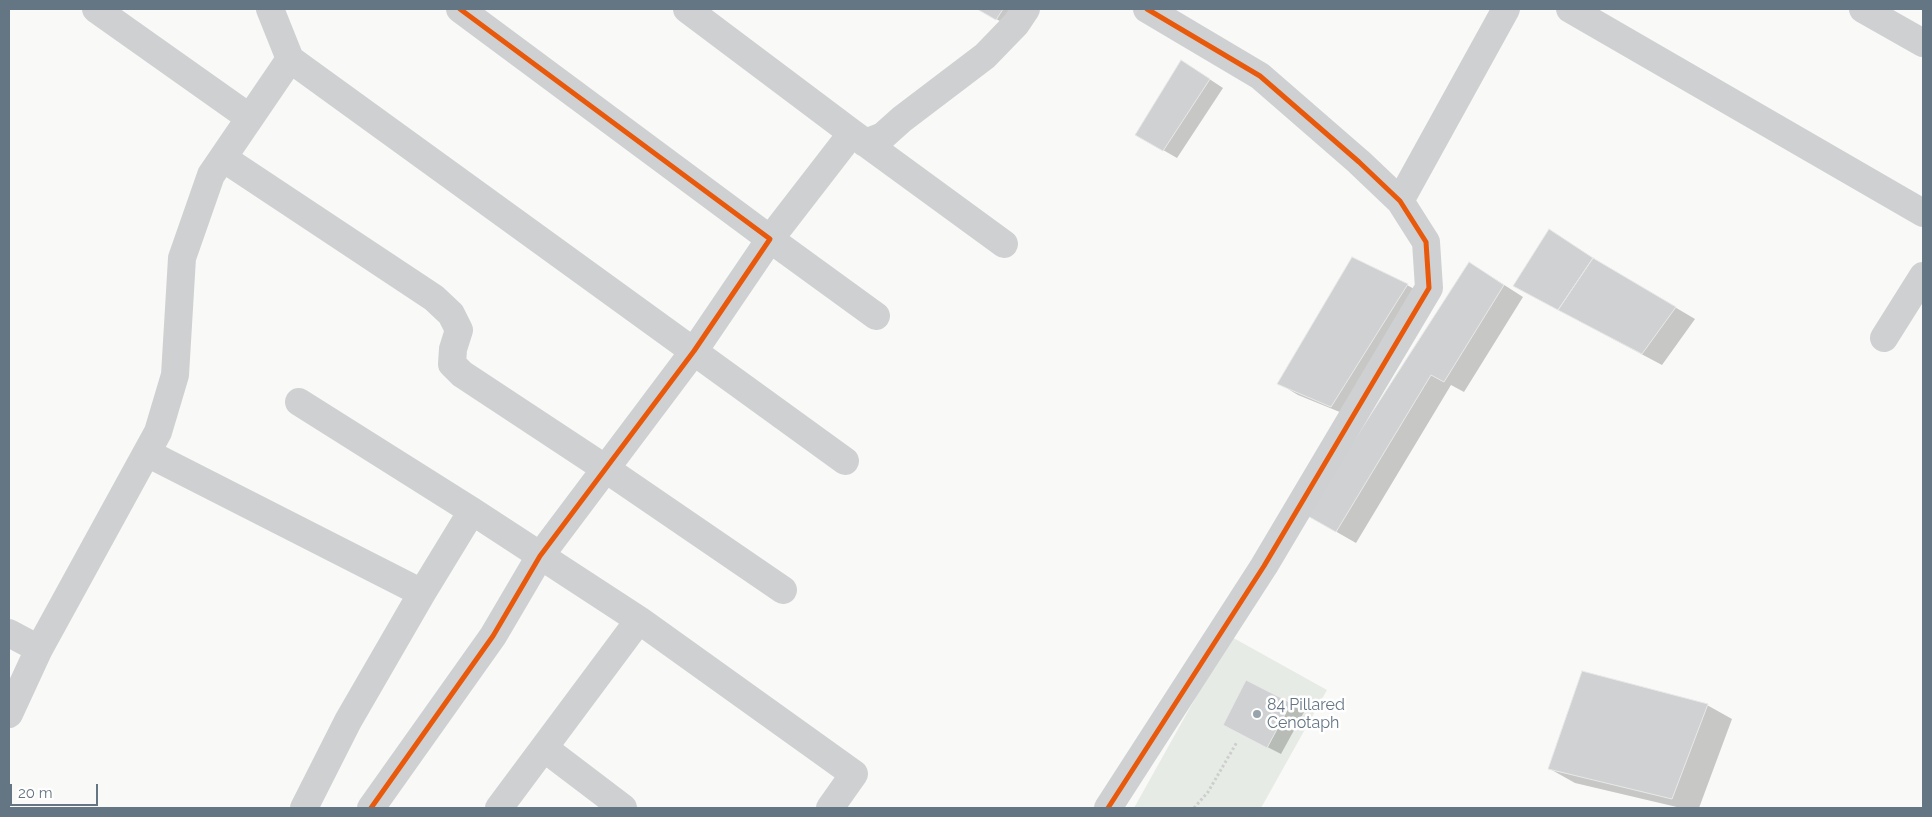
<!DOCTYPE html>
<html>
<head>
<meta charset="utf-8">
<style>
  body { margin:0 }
  #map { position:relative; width:1932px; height:817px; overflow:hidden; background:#f9f9f8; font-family:Raleway,sans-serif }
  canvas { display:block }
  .frame { position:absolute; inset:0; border:10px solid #647583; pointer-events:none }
  .scale { position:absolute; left:10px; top:784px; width:88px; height:22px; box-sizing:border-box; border:2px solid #647583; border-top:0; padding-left:6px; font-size:15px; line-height:18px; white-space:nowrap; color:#647583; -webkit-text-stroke:4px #fff; paint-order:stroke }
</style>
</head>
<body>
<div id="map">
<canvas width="1932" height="817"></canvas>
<div class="frame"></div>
<div class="scale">20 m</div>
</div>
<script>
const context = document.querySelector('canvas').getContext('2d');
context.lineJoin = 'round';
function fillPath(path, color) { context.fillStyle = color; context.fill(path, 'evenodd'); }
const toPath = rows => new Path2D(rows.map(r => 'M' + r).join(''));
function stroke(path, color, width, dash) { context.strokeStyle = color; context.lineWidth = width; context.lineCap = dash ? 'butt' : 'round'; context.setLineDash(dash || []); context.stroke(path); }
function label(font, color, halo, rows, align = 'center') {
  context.font = font + ' Raleway,sans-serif'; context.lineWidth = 5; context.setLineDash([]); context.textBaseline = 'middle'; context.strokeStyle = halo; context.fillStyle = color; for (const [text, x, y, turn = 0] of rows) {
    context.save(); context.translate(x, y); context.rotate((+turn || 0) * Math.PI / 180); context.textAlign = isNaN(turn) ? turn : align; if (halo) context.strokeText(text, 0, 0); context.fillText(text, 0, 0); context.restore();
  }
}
fillPath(toPath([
  [1230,636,1327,690,1261,808,1134,808]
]), '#e7ebe5');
fillPath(toPath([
  [979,9,1022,9,1010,27],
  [1182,61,1223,88,1177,158,1137,135],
  [1470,263,1523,297,1464,392,1451,385,1356,543,1307,515],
  [1607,267,1695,319,1662,365,1579,321],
  [1407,285,1427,296,1352,417,1298,395,1278,383],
  [1290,704,1304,712,1281,754,1238,732],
  [1707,705,1732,719,1699,808,1681,808,1575,783,1550,769]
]), '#0003');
const building = toPath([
  [977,9,1003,9,996,20,977,9],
  [1181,60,1210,79,1163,151,1135,135,1181,60],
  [1549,229,1593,258,1558,310,1513,286,1549,229],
  [1352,257,1408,284,1331,407,1277,384,1352,257],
  [1593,258,1676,307,1642,354,1558,310,1593,258],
  [1469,262,1504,285,1444,382,1431,375,1336,532,1306,515,1469,262],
  [1582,671,1708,704,1672,799,1548,769,1582,671],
  [1246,680,1291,703,1267,748,1223,725,1246,680]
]);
fillPath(building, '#d0d1d3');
stroke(building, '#e8e8e8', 1);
stroke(toPath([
  [1194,808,1208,792,1237,742]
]), '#cdcece', 3, [2.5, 2.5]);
stroke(toPath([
  [96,9,250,118],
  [270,9,290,59,845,461],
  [687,9,852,133,1004,244],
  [1570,9,1923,213],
  [1863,9,1923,43],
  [852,133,770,239,876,316],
  [865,143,883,136,902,119,985,56,1016,24,1026,9],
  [223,158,434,298,451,314,459,330,453,349,452,364,462,374,606,469,783,590],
  [1400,201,1506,9],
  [1884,338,1923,276],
  [299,402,472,511,639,620,854,774,830,808],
  [147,453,422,593],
  [9,633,39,649],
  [9,714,39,649,158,432,175,375,182,258,211,175,290,59],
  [544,748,623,808],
  [304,808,348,721,422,593,472,511],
  [371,808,493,636,540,556,694,351,770,239,460,9],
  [499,808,639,620],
  [1108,808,1264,566,1429,288,1426,242,1400,201,1359,162,1260,76,1147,9]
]), '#cfd0d1', 28);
stroke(toPath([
  [371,808,493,636,540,556,694,351,770,239,460,9],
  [1108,808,1264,566,1429,288,1426,242,1400,201,1359,162,1260,76,1147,9]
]), '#e8590c', 5);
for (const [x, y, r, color] of [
  [1257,714,5,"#98a3ac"]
]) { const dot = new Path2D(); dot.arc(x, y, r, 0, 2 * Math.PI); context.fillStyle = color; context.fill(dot); stroke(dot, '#fff', 2); }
label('16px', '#647583', '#fff', [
  ["84 Pillared",1267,705],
  ["Cenotaph",1267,723]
], 'left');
</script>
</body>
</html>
